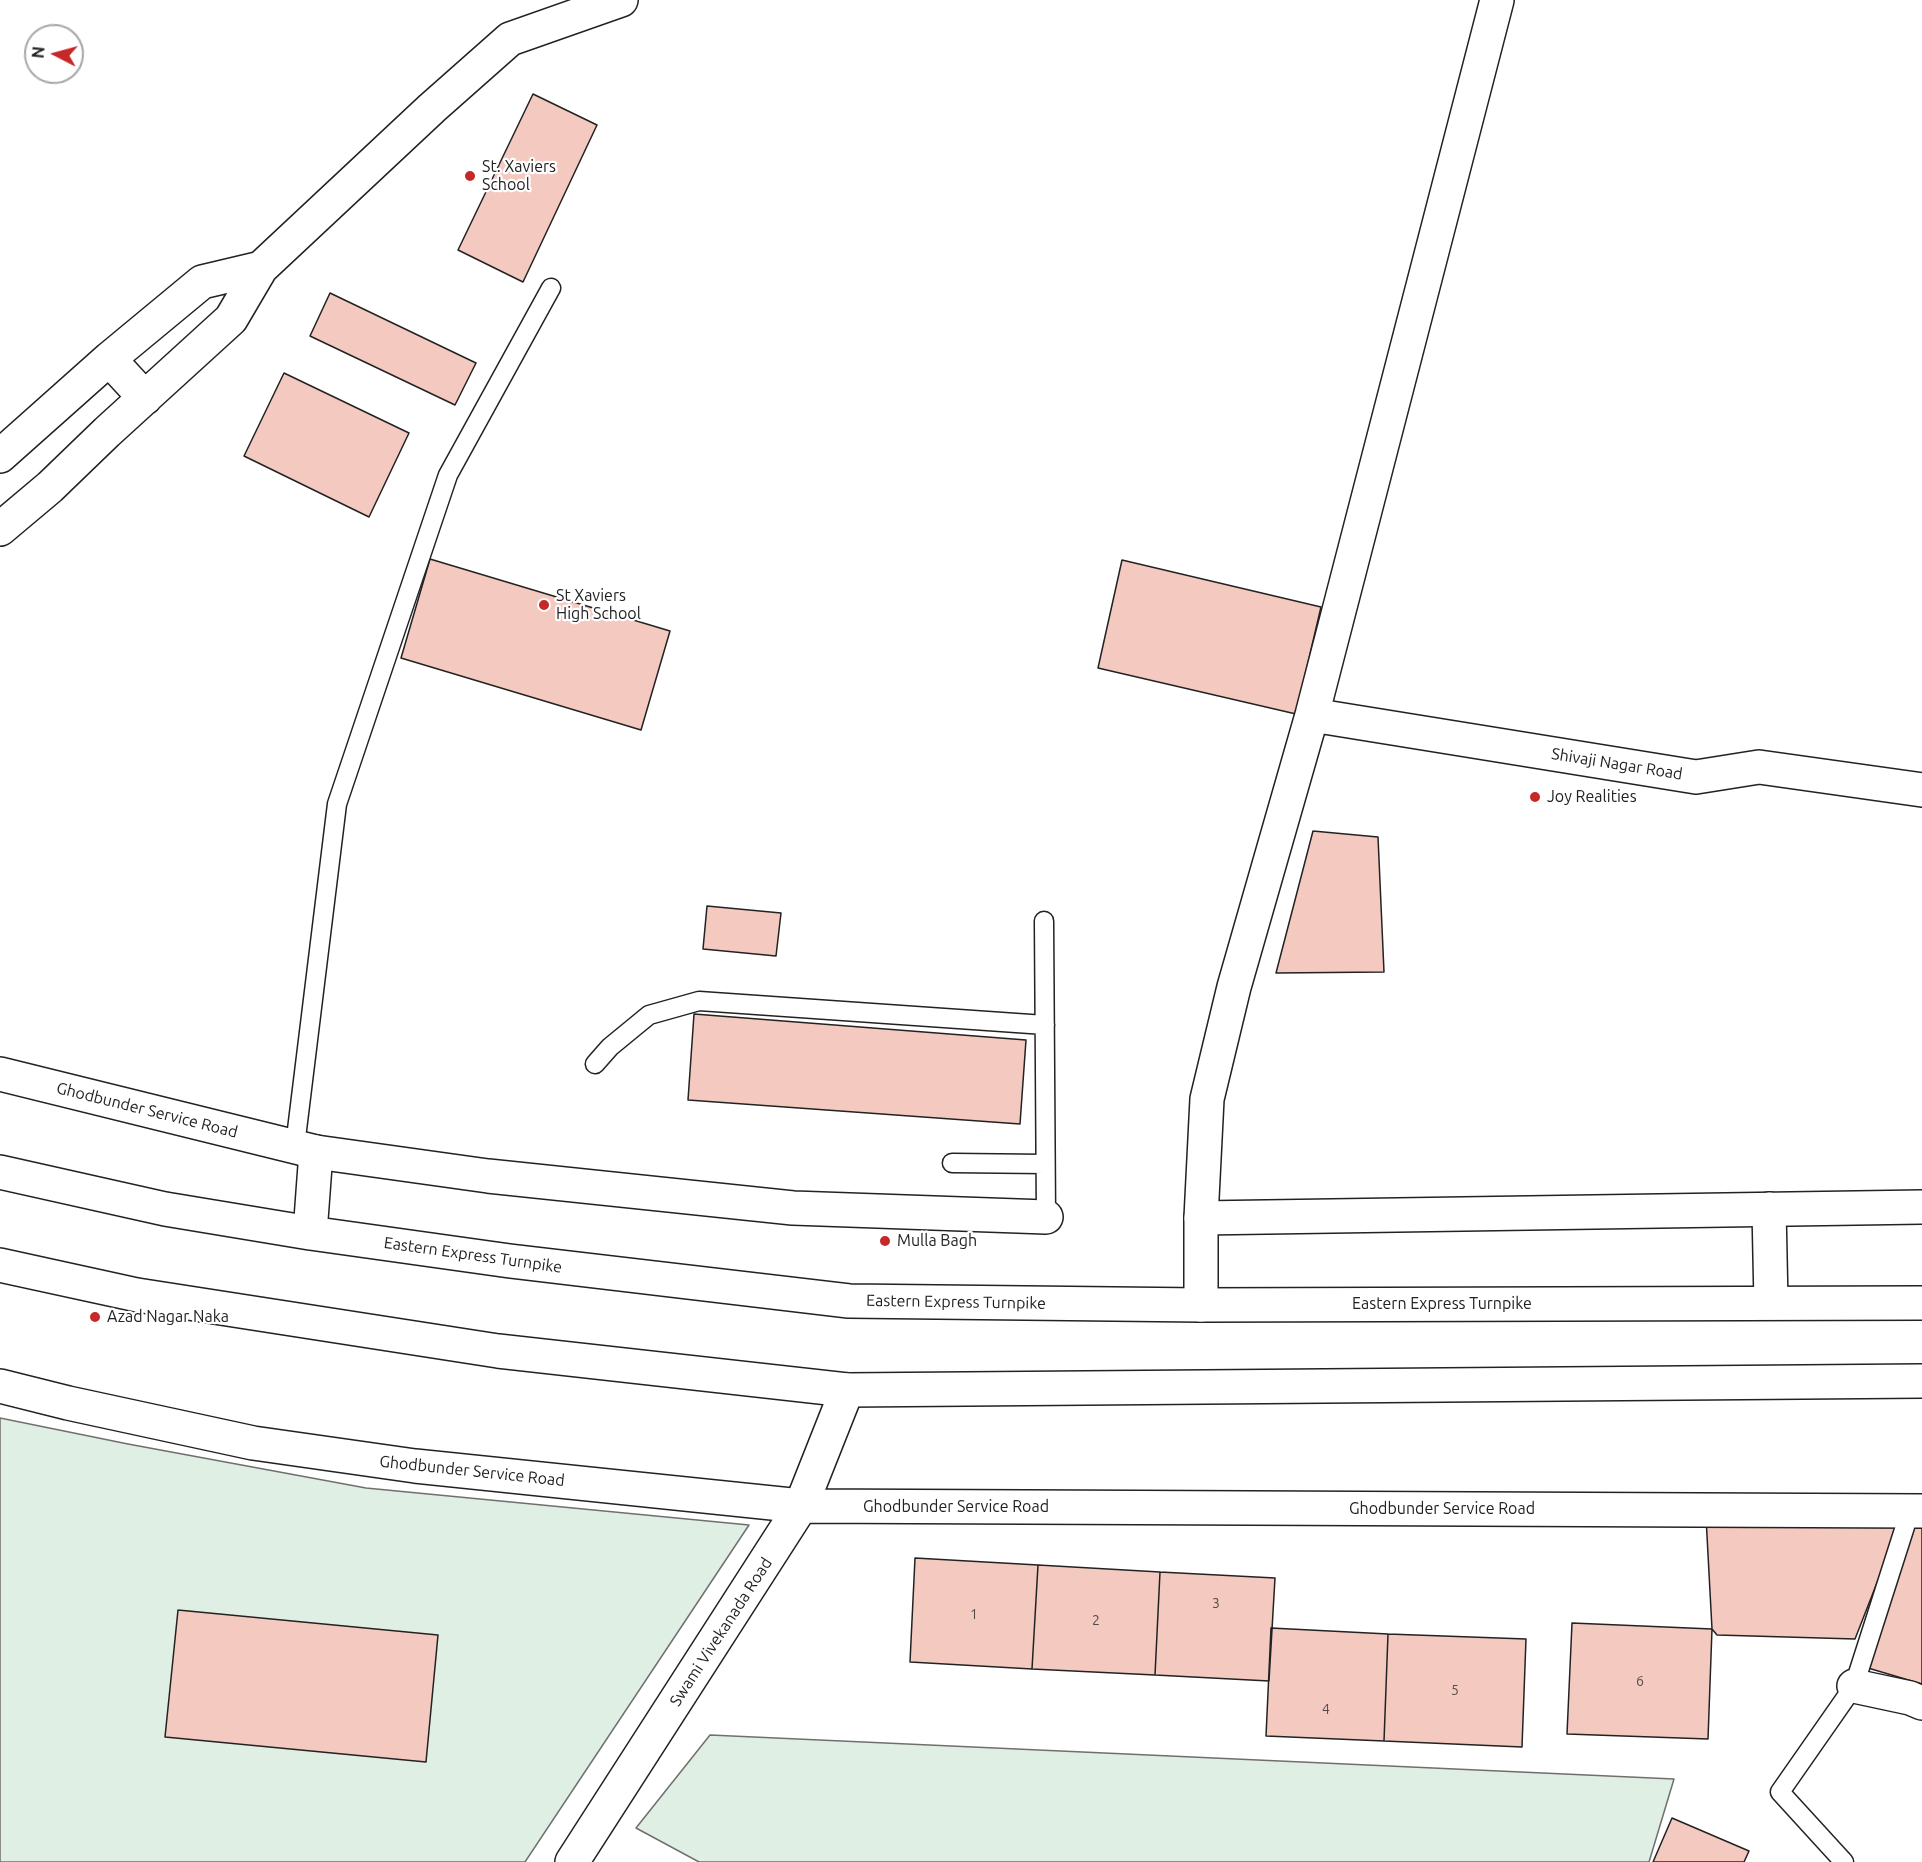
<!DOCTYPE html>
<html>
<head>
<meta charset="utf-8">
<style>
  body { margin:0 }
  #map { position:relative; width:1922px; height:1862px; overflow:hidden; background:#fff; font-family:Ubuntu,sans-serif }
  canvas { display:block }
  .north { position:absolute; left:24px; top:24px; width:60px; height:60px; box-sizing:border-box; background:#fff; border:2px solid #a7a7a7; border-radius:50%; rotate:276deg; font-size:16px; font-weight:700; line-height:24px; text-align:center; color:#222 }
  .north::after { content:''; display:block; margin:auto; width:21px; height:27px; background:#c62828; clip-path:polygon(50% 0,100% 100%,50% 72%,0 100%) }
</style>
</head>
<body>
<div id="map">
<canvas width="1922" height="1862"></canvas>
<div class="north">N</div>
</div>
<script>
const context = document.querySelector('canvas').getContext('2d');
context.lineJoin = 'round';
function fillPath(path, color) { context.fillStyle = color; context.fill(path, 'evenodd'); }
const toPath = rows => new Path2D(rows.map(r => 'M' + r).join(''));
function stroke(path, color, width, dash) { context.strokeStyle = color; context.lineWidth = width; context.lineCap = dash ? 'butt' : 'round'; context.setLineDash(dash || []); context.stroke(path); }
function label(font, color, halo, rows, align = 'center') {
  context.font = font + ' Ubuntu,sans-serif'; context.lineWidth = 4.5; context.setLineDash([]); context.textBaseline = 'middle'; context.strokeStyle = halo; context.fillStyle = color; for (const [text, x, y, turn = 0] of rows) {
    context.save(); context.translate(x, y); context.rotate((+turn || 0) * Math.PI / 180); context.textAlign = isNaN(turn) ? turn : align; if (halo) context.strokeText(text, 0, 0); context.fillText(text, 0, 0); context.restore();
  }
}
const green = toPath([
  [0,1418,128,1444,366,1488,749,1525,525,1862,0,1862,0,1418],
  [710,1735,1674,1779,1649,1862,699,1862,636,1828,710,1735]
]);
fillPath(green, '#e0efe3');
stroke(green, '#6f6f6f', 1.5);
const building = toPath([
  [533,94,597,125,523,282,458,250,533,94],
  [330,293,476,363,455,405,310,336,330,293],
  [284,373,409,433,369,517,244,456,284,373],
  [430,559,670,631,641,730,401,658,430,559],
  [1122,560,1321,607,1296,714,1098,668,1122,560],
  [1313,831,1378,837,1384,972,1276,973,1313,831],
  [707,906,781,913,776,956,703,949,707,906],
  [694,1014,1026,1040,1020,1124,688,1100,694,1014],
  [1706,1517,1900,1524,1855,1639,1717,1635,1712,1629,1706,1517],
  [1912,1518,1922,1522,1922,1684,1868,1668,1912,1518],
  [915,1558,1038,1565,1032,1669,910,1662,915,1558],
  [1038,1565,1160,1572,1155,1675,1032,1669,1038,1565],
  [1160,1572,1275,1578,1269,1681,1155,1675,1160,1572],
  [178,1610,438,1635,426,1762,165,1737,178,1610],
  [1572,1623,1712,1629,1708,1739,1567,1734,1572,1623],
  [1271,1628,1388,1634,1384,1741,1266,1736,1271,1628],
  [1388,1634,1526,1639,1522,1747,1384,1741,1388,1634],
  [1672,1818,1749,1851,1744,1862,1653,1862,1672,1818]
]);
fillPath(building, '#f3c9c0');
stroke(building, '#222', 1.5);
const service = toPath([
  [1044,921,1046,1217],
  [595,1064,610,1047,649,1015,699,1001,1045,1025],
  [295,1146,337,804,448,475,551,288],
  [952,1163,1045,1164],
  [1844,1862,1780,1792,1854,1686,1910,1511]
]);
const minor = toPath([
  [1312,715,1696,777,1759,767,1922,790],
  [1201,1305,1201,1218,1207,1099,1234,987,1312,715,1497,0],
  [1854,1686,1910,1698,1922,1703]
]);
const tertiary = toPath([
  [109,359,145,398],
  [0,456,109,359,202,282,261,268],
  [0,529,50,487,107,432,231,319,261,268,432,108,510,39,621,0],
  [0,1074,316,1152,488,1176,793,1208,1046,1217],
  [1201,1218,1922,1207],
  [0,1386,68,1403,253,1443,415,1466,801,1506,1922,1511],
  [572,1862,801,1506,847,1390]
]);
const primary = toPath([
  [0,1172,165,1209,310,1233,510,1261,849,1301,1201,1305,1922,1303],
  [1769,1209,1771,1303],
  [310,1233,316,1152],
  [0,1265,137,1295,498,1351,847,1390,1922,1381]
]);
stroke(service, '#222', 21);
stroke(minor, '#222', 36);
stroke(tertiary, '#222', 36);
stroke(primary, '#222', 36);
stroke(service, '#fff', 18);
stroke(minor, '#fff', 33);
stroke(tertiary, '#fff', 33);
stroke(primary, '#fff', 33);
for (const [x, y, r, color] of [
  [470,176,6,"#c62828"],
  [544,605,6,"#c62828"],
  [1535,797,6,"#c62828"],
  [885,1241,6,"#c62828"],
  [95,1317,6,"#c62828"]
]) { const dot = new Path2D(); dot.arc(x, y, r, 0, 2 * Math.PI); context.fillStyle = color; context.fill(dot); stroke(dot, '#fff', 2); }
label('14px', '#564c4a', null, [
  ["3",1216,1603],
  ["1",974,1614],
  ["2",1096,1620],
  ["6",1640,1681],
  ["5",1455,1690],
  ["4",1326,1709]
]);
label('16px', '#222', '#fff', [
  ["St. Xaviers",482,167],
  ["School",482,185],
  ["St Xaviers",556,596],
  ["High School",556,614],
  ["Joy Realities",1547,797],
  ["Mulla Bagh",897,1241],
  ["Azad Nagar Naka",107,1317]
], 'left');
label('16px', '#222', '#fff', [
  ["Shivaji Nagar Road",1617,764,9],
  ["Ghodbunder Service Road",147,1110,14],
  ["Eastern Express Turnpike",473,1255,8],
  ["Eastern Express Turnpike",956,1302,1],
  ["Eastern Express Turnpike",1442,1304],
  ["Ghodbunder Service Road",472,1471,6],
  ["Ghodbunder Service Road",956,1507],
  ["Ghodbunder Service Road",1442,1509],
  ["Swami Vivekanada Road",721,1632,-57]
]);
</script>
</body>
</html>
